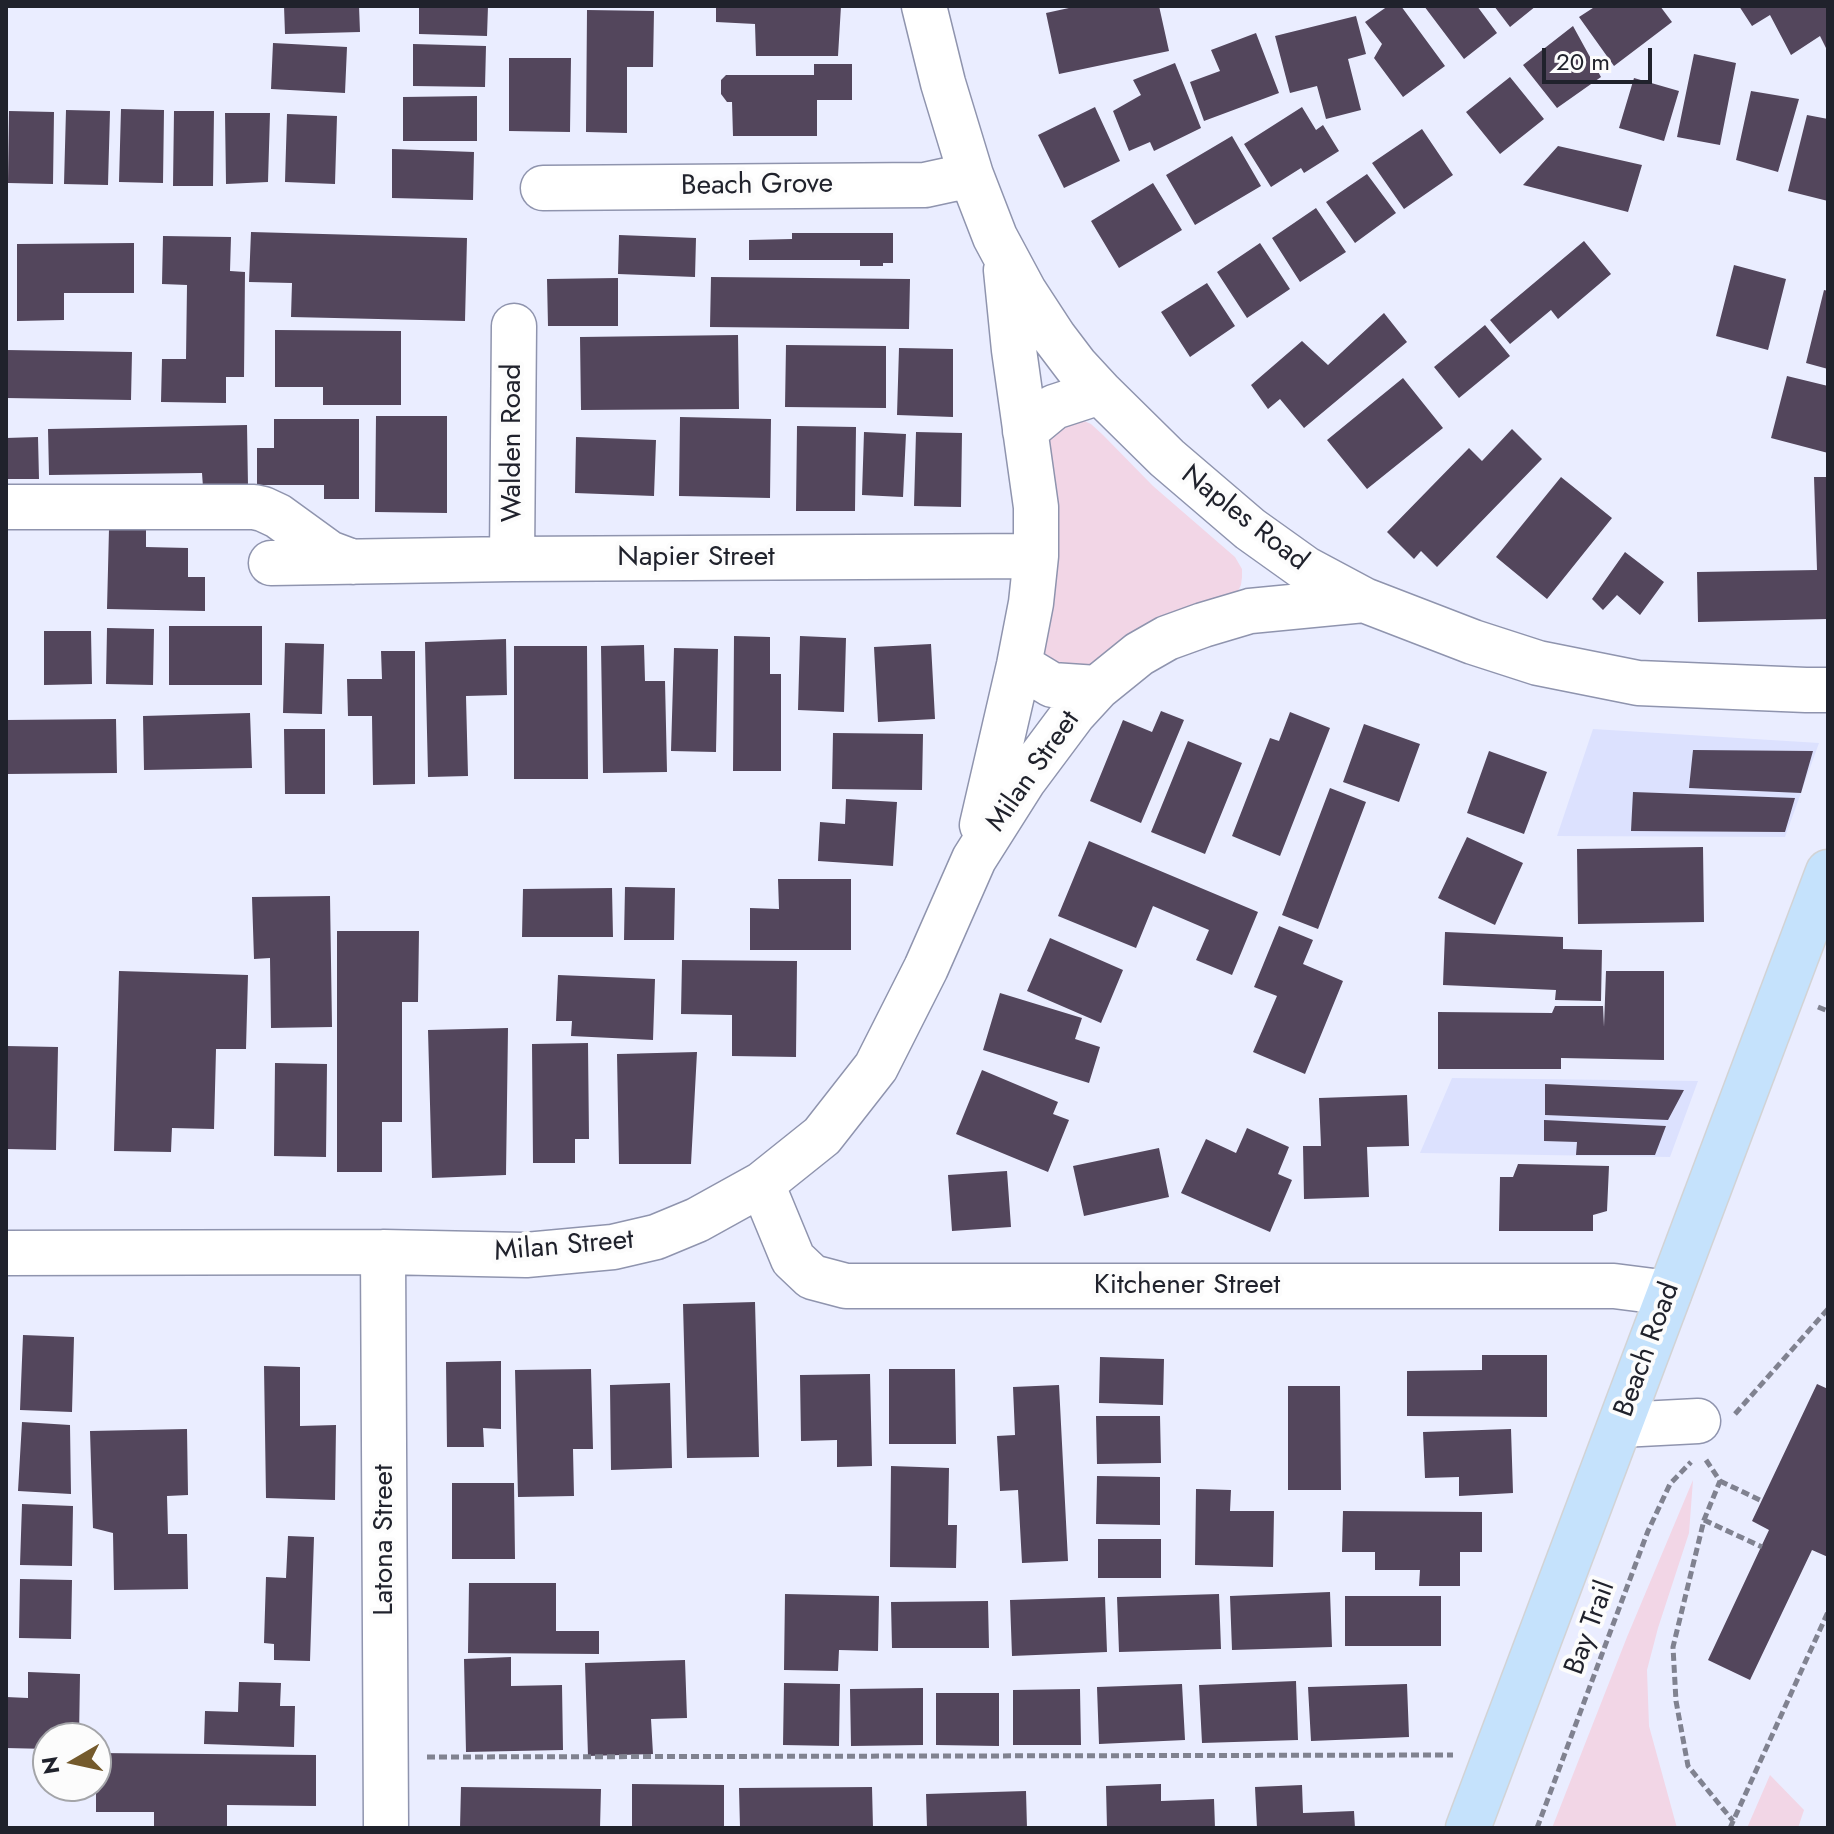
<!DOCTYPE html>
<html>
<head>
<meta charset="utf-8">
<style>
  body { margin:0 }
  #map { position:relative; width:1834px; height:1834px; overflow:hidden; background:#eaedff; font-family:Jost,sans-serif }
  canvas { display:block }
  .frame { position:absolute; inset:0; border:8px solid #20222c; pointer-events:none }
  .north { position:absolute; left:32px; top:1722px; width:80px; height:80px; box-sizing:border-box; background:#fcfcfc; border:2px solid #a4a5a9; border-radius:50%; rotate:261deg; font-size:22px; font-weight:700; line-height:32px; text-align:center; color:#20222c }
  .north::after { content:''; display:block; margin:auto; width:28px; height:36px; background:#745a2c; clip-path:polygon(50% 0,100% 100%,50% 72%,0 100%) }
  .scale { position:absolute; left:1542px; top:48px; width:110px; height:36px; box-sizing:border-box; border:4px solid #20222c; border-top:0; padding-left:10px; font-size:24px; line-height:28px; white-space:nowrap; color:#20222c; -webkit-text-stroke:6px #fcfcfc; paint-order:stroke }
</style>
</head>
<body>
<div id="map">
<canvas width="1834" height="1834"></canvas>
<div class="frame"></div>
<div class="north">N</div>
<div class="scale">20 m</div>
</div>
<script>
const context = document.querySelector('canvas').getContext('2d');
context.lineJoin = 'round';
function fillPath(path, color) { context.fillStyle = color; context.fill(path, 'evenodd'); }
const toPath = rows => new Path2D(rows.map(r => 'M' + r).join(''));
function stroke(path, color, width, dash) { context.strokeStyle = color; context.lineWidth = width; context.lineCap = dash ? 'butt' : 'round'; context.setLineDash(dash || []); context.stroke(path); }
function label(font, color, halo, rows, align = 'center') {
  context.font = font + ' Jost,sans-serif'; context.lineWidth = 8; context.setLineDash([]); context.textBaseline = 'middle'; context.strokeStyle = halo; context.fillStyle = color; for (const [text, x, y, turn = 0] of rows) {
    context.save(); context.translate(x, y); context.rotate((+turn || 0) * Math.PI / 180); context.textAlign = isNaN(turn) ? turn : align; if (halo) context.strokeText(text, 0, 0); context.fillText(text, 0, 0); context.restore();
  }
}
fillPath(toPath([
  [1593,729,1819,743,1785,837,1557,836],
  [1452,1078,1698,1081,1670,1157,1420,1153]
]), '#dce1fe');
fillPath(toPath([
  [1082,420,1091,424,1103,435,1153,486,1235,557,1242,569,1242,577,1241,585,1237,593,1080,672,1045,658,1041,649,1045,450,1050,432],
  [1693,1480,1689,1533,1658,1628,1647,1670,1649,1726,1677,1828,1552,1828,1627,1637],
  [1770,1775,1804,1810,1798,1828,1747,1828]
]), '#f2d6e6');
fillPath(toPath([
  [284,6,359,6,360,32,285,34],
  [419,6,488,6,487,36,419,34],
  [716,6,841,6,838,56,756,56,755,24,716,22],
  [1078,6,1159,6,1169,51,1059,74,1046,13],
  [1388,6,1401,6,1445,66,1403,97,1374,58,1382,44,1365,22],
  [1424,6,1477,6,1497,33,1464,59],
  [1494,6,1536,6,1510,27],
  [1596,6,1660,6,1672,22,1614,66,1579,17],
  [1739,6,1828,6,1828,52,1820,36,1791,55,1770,15,1752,26],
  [587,10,654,11,653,67,627,67,627,133,586,132],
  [1356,16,1366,54,1348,59,1361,110,1326,119,1317,86,1290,93,1275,36],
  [1573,26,1601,77,1557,108,1523,65],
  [1256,33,1279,93,1204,121,1190,82,1220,71,1211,50],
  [273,43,347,47,345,93,271,89],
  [413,44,486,46,485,87,413,86],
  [1694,54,1736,63,1720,145,1677,137],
  [509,58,571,58,570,132,509,131],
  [1175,63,1201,128,1154,151,1150,142,1129,151,1113,111,1141,95,1133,80],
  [814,64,852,64,852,100,817,100,817,136,733,136,732,102,727,102,721,94,721,80,726,75,814,75],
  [1510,77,1544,119,1500,154,1466,112],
  [1634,78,1679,91,1664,141,1619,128],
  [1751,91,1799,99,1778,172,1736,160],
  [477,96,477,141,403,141,403,97],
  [1095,107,1120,161,1064,188,1038,135],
  [1302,107,1316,130,1323,125,1339,151,1304,173,1301,168,1271,187,1244,144],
  [121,109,164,110,163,183,119,182],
  [66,110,110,111,108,185,64,184],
  [9,111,54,112,53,184,8,183],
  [174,111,214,111,213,186,173,186],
  [225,113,270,113,268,182,226,184],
  [287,114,337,116,335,184,285,182],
  [1807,115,1828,119,1828,201,1788,191],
  [1422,129,1453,175,1404,209,1372,163],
  [1232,136,1261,186,1195,225,1166,175],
  [1558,146,1642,165,1628,212,1523,185],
  [392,149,474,152,473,200,392,198],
  [1367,174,1396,213,1355,243,1326,202],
  [1153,183,1182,230,1119,268,1091,221],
  [1316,208,1346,252,1300,282,1272,238],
  [251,232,467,238,465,321,291,317,292,283,249,282],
  [792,233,893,233,893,263,883,263,883,266,860,266,860,260,749,260,749,240,792,239],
  [619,235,696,238,695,277,618,274],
  [163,236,231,237,230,271,245,272,244,377,226,377,226,403,161,402,162,359,186,359,187,285,162,284],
  [1584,241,1611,274,1558,319,1551,310,1510,344,1490,320],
  [134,243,134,293,64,293,64,320,17,321,17,244],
  [1260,243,1290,289,1247,318,1217,272],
  [1734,265,1786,279,1768,350,1716,336],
  [711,277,910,279,909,329,710,327],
  [618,278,618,326,548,326,547,279],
  [1207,283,1235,326,1190,357,1161,312],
  [1824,290,1828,291,1828,369,1806,363],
  [1384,313,1407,342,1304,428,1280,399,1268,409,1251,385,1302,341,1328,365],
  [1485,325,1510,356,1459,398,1434,367],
  [275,330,401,331,401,405,323,405,323,387,275,387],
  [738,335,739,409,581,410,580,337],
  [786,345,886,346,886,408,785,407],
  [899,348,953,349,953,417,897,415],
  [6,350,132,352,131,400,6,398],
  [1787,376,1828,386,1828,453,1771,438],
  [1403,378,1443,428,1367,489,1327,440],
  [376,416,447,416,447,513,375,512],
  [680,417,771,419,770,498,679,496],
  [274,419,359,419,359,499,324,499,324,485,257,485,257,448,274,448],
  [247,425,248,486,203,487,202,473,49,475,48,429],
  [797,426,856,427,855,511,796,511],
  [1512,429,1542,459,1437,567,1421,551,1414,559,1387,532,1469,448,1482,461],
  [864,432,906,434,903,497,862,495],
  [916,432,962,433,961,507,914,506],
  [38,437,39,479,6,479,6,438],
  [576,437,656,440,654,496,575,493],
  [1561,477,1612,518,1547,599,1496,557],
  [1814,477,1828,477,1828,619,1698,622,1697,572,1817,570],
  [109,529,146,529,146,547,188,548,188,577,205,577,205,611,107,609],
  [1625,552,1664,582,1640,615,1617,595,1603,610,1592,599],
  [169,626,262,626,262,685,169,685],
  [107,628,154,629,153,685,106,684],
  [44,631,91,631,92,684,44,685],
  [734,636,770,637,770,674,781,674,781,771,733,771],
  [800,636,846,638,844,712,798,710],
  [506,639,507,695,466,696,468,776,428,777,425,642],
  [285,643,324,644,322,714,283,713],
  [931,644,935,719,878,722,874,647],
  [644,645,645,681,665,681,667,772,603,773,601,646],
  [514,646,587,646,588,779,514,779],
  [674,648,718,649,716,752,671,751],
  [381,651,415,651,415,784,373,785,372,716,348,716,347,679,382,679],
  [1161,711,1184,720,1141,823,1090,801,1123,720,1152,732],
  [1290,712,1330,728,1280,856,1232,836,1270,738,1279,741],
  [250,713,252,768,144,770,143,716],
  [116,719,117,773,6,774,6,720],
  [1364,724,1420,744,1399,802,1343,782],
  [284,729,325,729,325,794,285,794],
  [833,733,923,734,922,790,832,789],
  [1188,741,1242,763,1205,854,1151,832],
  [1693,750,1813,751,1801,793,1689,788],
  [1489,751,1547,772,1524,834,1467,813],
  [1330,788,1366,802,1318,929,1282,915],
  [1633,792,1795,798,1785,832,1631,831],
  [846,799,897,802,893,866,818,861,820,822,845,824],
  [1467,837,1523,863,1495,925,1438,898],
  [1089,841,1258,912,1232,975,1196,960,1209,930,1153,906,1136,948,1058,916],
  [1703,847,1704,922,1578,924,1577,849],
  [778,879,851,879,851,950,750,950,750,908,779,909],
  [625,887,675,888,674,940,624,940],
  [612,888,613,937,522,937,523,889],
  [330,896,332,1027,271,1028,270,958,254,959,252,897],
  [1279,926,1313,940,1303,964,1343,981,1305,1074,1253,1052,1277,996,1254,987],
  [337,931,419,931,418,1002,402,1002,402,1122,382,1122,382,1172,337,1172],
  [1445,932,1563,937,1563,949,1602,950,1601,1001,1555,1000,1556,990,1443,985],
  [1050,938,1123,970,1101,1023,1027,991],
  [682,960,797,961,796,1057,732,1056,732,1015,681,1014],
  [119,971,248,975,246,1049,216,1049,214,1129,172,1128,171,1152,114,1151],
  [1606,971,1664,971,1664,1060,1561,1058,1561,1069,1438,1069,1438,1012,1552,1013,1555,1006,1603,1006,1604,1027],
  [558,975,655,979,653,1040,571,1036,572,1021,556,1021],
  [1000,993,1082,1018,1075,1039,1100,1047,1089,1083,983,1050],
  [508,1028,506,1175,432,1178,428,1030],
  [588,1043,589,1139,575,1139,575,1163,533,1163,532,1044],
  [6,1046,58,1047,56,1150,6,1149],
  [697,1052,691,1164,619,1164,617,1054],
  [275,1063,327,1064,326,1157,274,1156],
  [982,1070,1058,1102,1053,1114,1069,1120,1048,1172,956,1134],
  [1545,1084,1684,1090,1668,1120,1545,1115],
  [1407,1095,1409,1146,1367,1147,1369,1197,1304,1199,1303,1146,1321,1146,1319,1098],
  [1544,1120,1666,1126,1655,1155,1576,1155,1577,1142,1544,1141],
  [1247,1128,1289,1147,1278,1174,1292,1180,1270,1232,1181,1193,1206,1139,1236,1153],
  [1159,1148,1169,1197,1084,1216,1073,1166],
  [1518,1164,1609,1166,1607,1211,1593,1215,1593,1231,1499,1231,1500,1177,1513,1177],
  [1007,1171,1011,1227,952,1231,948,1175],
  [755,1302,759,1457,687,1458,683,1304],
  [23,1335,74,1337,72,1412,20,1410],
  [1482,1355,1547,1355,1547,1417,1407,1416,1407,1371,1482,1370],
  [1100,1357,1164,1359,1163,1405,1099,1403],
  [501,1361,501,1429,483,1428,484,1447,447,1447,446,1362],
  [264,1366,300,1367,300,1426,336,1425,335,1500,266,1498],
  [591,1369,593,1449,573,1449,574,1496,518,1497,515,1370],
  [889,1369,955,1369,956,1444,889,1444],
  [870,1374,872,1466,837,1467,837,1440,801,1441,800,1375],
  [670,1383,672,1468,611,1470,610,1385],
  [1817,1384,1828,1389,1828,1557,1812,1550,1750,1680,1708,1660,1769,1530,1752,1521],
  [1059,1385,1068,1561,1022,1563,1018,1490,1000,1491,997,1436,1015,1435,1013,1387],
  [1288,1386,1340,1386,1341,1490,1288,1490],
  [1096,1416,1160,1416,1161,1463,1097,1464],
  [22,1422,70,1425,71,1494,18,1491],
  [187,1429,188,1495,167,1496,168,1534,187,1534,188,1589,114,1590,113,1533,93,1528,90,1431],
  [1511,1429,1513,1493,1459,1496,1459,1477,1425,1478,1423,1432],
  [891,1466,949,1468,948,1525,957,1525,956,1568,890,1567],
  [1097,1476,1160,1477,1160,1525,1096,1524],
  [452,1483,514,1483,515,1559,452,1559],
  [1196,1489,1231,1490,1230,1511,1274,1511,1273,1567,1195,1565],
  [22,1504,73,1506,72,1566,20,1565],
  [1343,1511,1482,1512,1482,1552,1460,1552,1460,1586,1419,1586,1420,1570,1375,1570,1375,1552,1342,1552],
  [288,1536,314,1537,310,1661,274,1660,274,1644,264,1643,266,1577,286,1578],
  [1098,1539,1161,1539,1161,1578,1098,1578],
  [20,1579,72,1580,71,1639,19,1638],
  [469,1583,556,1583,556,1631,599,1631,599,1654,468,1653],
  [1330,1592,1332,1647,1232,1650,1230,1596],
  [785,1594,879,1596,878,1651,839,1650,838,1671,784,1670],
  [1219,1594,1221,1649,1119,1652,1117,1597],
  [1345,1596,1441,1596,1441,1646,1345,1646],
  [1105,1597,1107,1652,1012,1656,1010,1600],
  [988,1601,989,1648,892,1648,891,1602],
  [511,1657,511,1686,562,1685,563,1750,466,1752,464,1659],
  [685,1660,687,1718,651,1719,653,1754,588,1756,585,1663],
  [28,1672,80,1674,79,1738,48,1738,48,1749,6,1748,6,1697,28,1698],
  [1296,1681,1298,1740,1202,1743,1199,1685],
  [239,1682,281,1683,280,1706,295,1706,294,1747,204,1744,205,1711,238,1712],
  [784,1683,840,1684,839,1746,783,1745],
  [1182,1684,1185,1740,1099,1744,1097,1687],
  [1407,1684,1409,1737,1311,1741,1308,1687],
  [923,1688,923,1745,851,1746,850,1689],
  [1080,1689,1081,1745,1013,1745,1013,1690],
  [936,1693,999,1693,999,1746,936,1745],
  [96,1753,316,1755,316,1806,227,1805,227,1828,154,1828,154,1812,96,1812],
  [632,1784,724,1785,724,1828,632,1828],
  [1161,1784,1161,1801,1214,1799,1215,1828,1107,1828,1106,1786],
  [1302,1785,1303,1813,1354,1811,1355,1828,1257,1828,1255,1787],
  [461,1787,601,1789,600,1828,460,1828],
  [872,1787,873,1828,740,1828,739,1788],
  [1026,1791,1027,1828,927,1828,926,1794]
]), '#53465c');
const minor = toPath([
  [924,6,943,83,971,175,995,237,1024,291,1054,337,1076,366,1100,392,1167,458,1250,529,1306,569,1364,600,1473,642,1538,663,1638,683,1806,690,1828,690],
  [543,188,925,185,971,175],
  [1025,431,1054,407,1100,392],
  [6,507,254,507,263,509,278,516,329,553,353,562],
  [512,559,514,326],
  [271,563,512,559,1036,556],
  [1019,665,1052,685,1097,688],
  [982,825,1019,665,1031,603,1036,556,1036,507,1014,350,1006,270],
  [762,1184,793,1259,812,1277,846,1286,1614,1286,1669,1293],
  [383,1252,386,1828],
  [6,1253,383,1252,526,1255,613,1247,656,1237,697,1220,762,1184,822,1136,876,1067,926,968,974,859,1024,780,1074,713,1097,688,1139,654,1167,638,1203,625,1250,611,1364,600],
  [1621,1425,1698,1421]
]);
const major = toPath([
  [1468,1828,1828,872]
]);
stroke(minor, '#8f94ae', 47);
stroke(major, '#d2d3d5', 47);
stroke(toPath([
  [1818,1007,1828,1011],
  [1735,1414,1828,1309],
  [1706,1460,1720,1481,1704,1520,1673,1647,1676,1701,1688,1766,1733,1821],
  [1720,1481,1762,1501],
  [1704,1520,1762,1547],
  [427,1757,1453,1755],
  [1537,1828,1648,1531,1670,1484,1691,1462],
  [1730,1828,1828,1612]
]), '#808290', 5, [8, 4]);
stroke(minor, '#fff', 44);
stroke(major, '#c5e2fc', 44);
label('28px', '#20222c', '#fcfcfc', [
  ["Beach Grove",757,186,-1],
  ["Walden Road",513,443,-90],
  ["Naples Road",1244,519,38],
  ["Napier Street",696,558],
  ["Milan Street",1034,772,-55],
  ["Milan Street",564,1247,-5],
  ["Kitchener Street",1187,1286],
  ["Beach Road",1648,1350,-70],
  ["Latona Street",385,1540,-90],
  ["Bay Trail",1591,1628,-70]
]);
</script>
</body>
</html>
